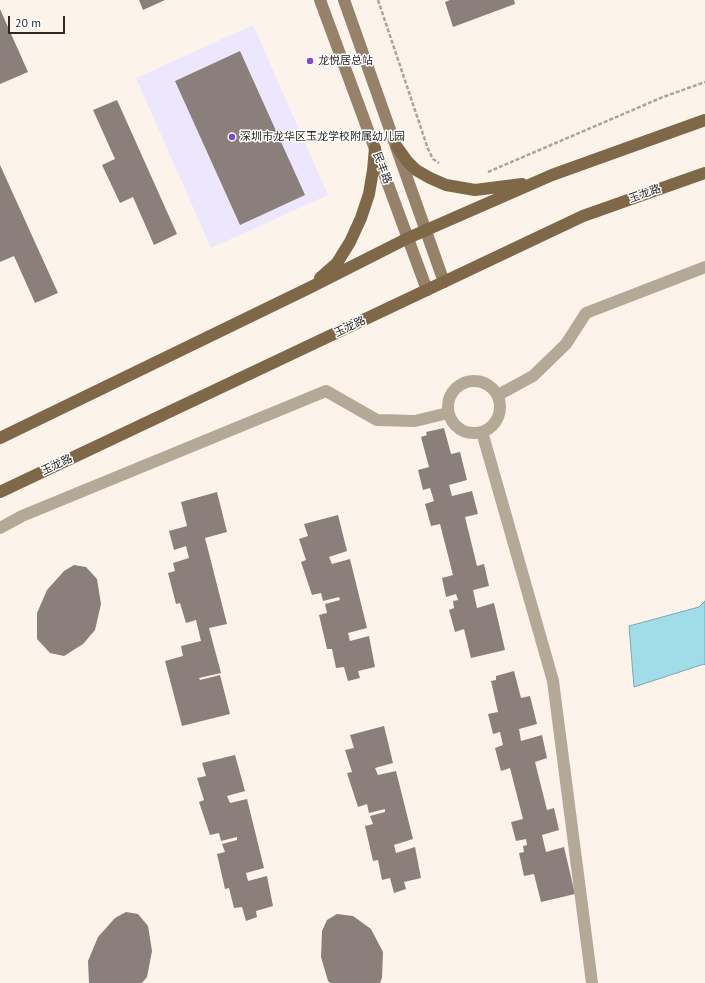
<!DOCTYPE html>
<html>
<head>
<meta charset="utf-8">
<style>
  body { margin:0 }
  #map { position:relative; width:705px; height:983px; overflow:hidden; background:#fcf3ea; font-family:"PT Sans",sans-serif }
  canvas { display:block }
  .scale { position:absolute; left:8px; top:16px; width:57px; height:18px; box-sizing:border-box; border:2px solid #2b2825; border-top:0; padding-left:5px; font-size:12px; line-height:14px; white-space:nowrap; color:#2b2825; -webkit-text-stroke:3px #fff; paint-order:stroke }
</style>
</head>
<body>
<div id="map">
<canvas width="705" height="983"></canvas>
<div class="scale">20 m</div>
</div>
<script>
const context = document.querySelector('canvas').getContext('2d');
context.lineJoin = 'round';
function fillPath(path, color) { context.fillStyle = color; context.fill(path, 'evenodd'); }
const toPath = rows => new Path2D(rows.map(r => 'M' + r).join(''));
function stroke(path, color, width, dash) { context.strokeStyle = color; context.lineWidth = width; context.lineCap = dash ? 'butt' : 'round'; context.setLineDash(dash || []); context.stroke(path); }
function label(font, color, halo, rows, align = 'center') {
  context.font = font + ' "PT Sans","Noto Sans SC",sans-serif'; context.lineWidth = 3; context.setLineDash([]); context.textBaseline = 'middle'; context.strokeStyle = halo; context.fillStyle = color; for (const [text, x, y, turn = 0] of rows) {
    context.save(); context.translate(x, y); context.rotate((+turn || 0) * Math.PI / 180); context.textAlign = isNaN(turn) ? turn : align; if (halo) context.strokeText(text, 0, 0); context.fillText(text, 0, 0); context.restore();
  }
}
fillPath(toPath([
  [253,25,328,195,211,248,136,78]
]), '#ede7fd');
const water = toPath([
  [705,601,705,665,704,664,634,687,629,626,699,607,705,601]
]);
fillPath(water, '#a0dde8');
stroke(water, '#7da7ae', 1);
fillPath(toPath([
  [139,0,165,0,143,10],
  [450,0,514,0,515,4,453,27,445,2],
  [0,9,28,72,0,84],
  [240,51,305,195,240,225,175,81],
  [117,100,177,234,154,245,133,197,120,203,102,165,115,159,93,110],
  [0,165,58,293,35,303,14,256,0,262],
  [444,428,451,454,460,452,467,480,449,485,452,496,472,491,478,514,465,517,477,566,484,564,489,586,473,590,477,608,494,603,505,650,471,658,464,629,455,632,449,610,454,608,453,601,458,600,456,594,446,597,442,578,453,575,440,524,431,526,425,504,434,501,430,488,423,490,418,470,429,467,421,437,427,435,426,432],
  [217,492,227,532,205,538,227,624,209,628,221,673,199,678,200,680,220,675,230,714,182,726,165,661,183,656,181,646,201,641,196,620,186,623,180,603,176,604,168,573,175,571,173,563,189,558,186,546,174,550,169,531,187,526,181,502],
  [338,515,347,551,329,557,332,564,350,559,367,628,348,633,350,641,369,636,375,667,358,671,360,678,348,681,344,667,336,668,332,649,327,649,319,615,327,613,325,604,340,600,339,597,323,601,321,593,312,595,301,562,306,560,299,539,308,536,304,524],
  [74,565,86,567,97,579,101,604,95,630,83,644,64,656,50,653,37,639,37,613,47,590,64,571],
  [514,671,521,698,530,696,537,724,519,729,521,741,542,735,547,758,535,762,547,810,554,808,559,830,542,835,546,852,564,847,575,894,541,902,534,874,524,876,519,853,524,852,523,846,527,845,526,839,516,841,511,822,523,819,510,768,501,771,495,748,503,745,500,732,493,734,488,714,498,712,491,681,496,680,496,676],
  [384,726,393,763,375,768,378,775,396,771,413,839,394,845,396,853,415,847,421,878,404,882,406,889,394,893,390,878,382,880,378,860,373,861,365,826,373,824,370,816,385,812,385,809,369,813,367,804,358,807,347,773,352,772,345,750,354,748,350,735],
  [235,755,245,791,227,796,230,803,247,799,264,868,246,873,248,881,267,876,273,906,256,911,257,917,246,921,242,907,234,908,229,888,225,889,217,854,225,852,222,844,237,840,237,837,221,841,219,833,210,835,199,802,204,800,197,778,206,776,202,763],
  [126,912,138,914,148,926,152,951,147,977,142,983,89,983,88,961,98,937,115,918],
  [337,914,353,916,371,929,383,952,382,978,380,983,330,983,328,981,321,957,322,931,327,920]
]), '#8a7f7b');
stroke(toPath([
  [378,0,428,149,433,159,439,163],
  [488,172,663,97,705,82]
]), '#aba49d', 2.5, [4, 2]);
stroke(toPath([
  '448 407a26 26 0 1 1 52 0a26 26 0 1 1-52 0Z',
  [498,395,533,376,566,344,586,313,705,267],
  [482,432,553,681,592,983],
  [0,528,22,516,326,391,377,420,415,421,448,413]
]), '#b4a896', 12);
stroke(toPath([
  [320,0,427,290],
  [344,0,444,282]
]), '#958269', 12);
stroke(toPath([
  [397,147,407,161,416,170,430,178,446,185,475,190,522,184],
  [320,278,337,263,350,242,361,218,369,194,373,170,375,148],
  [0,438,309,288,408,238,552,175,705,120],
  [0,492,583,216,705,173]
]), '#7e6848', 12);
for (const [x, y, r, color] of [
  [310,61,4,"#814cc4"],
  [232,137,4,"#814cc4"]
]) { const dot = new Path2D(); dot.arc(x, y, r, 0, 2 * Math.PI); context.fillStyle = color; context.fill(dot); stroke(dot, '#fff', 1.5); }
label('11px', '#2b2825', '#fff', [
  ["龙悦居总站",318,61],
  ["深圳市龙华区玉龙学校附属幼儿园",240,137]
], 'left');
label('11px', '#2b2825', '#fff', [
  ["民丰路",382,168,69],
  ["玉龙路",645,194,-20],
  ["玉龙路",350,327,-25],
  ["玉龙路",57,465,-25]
]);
</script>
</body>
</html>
